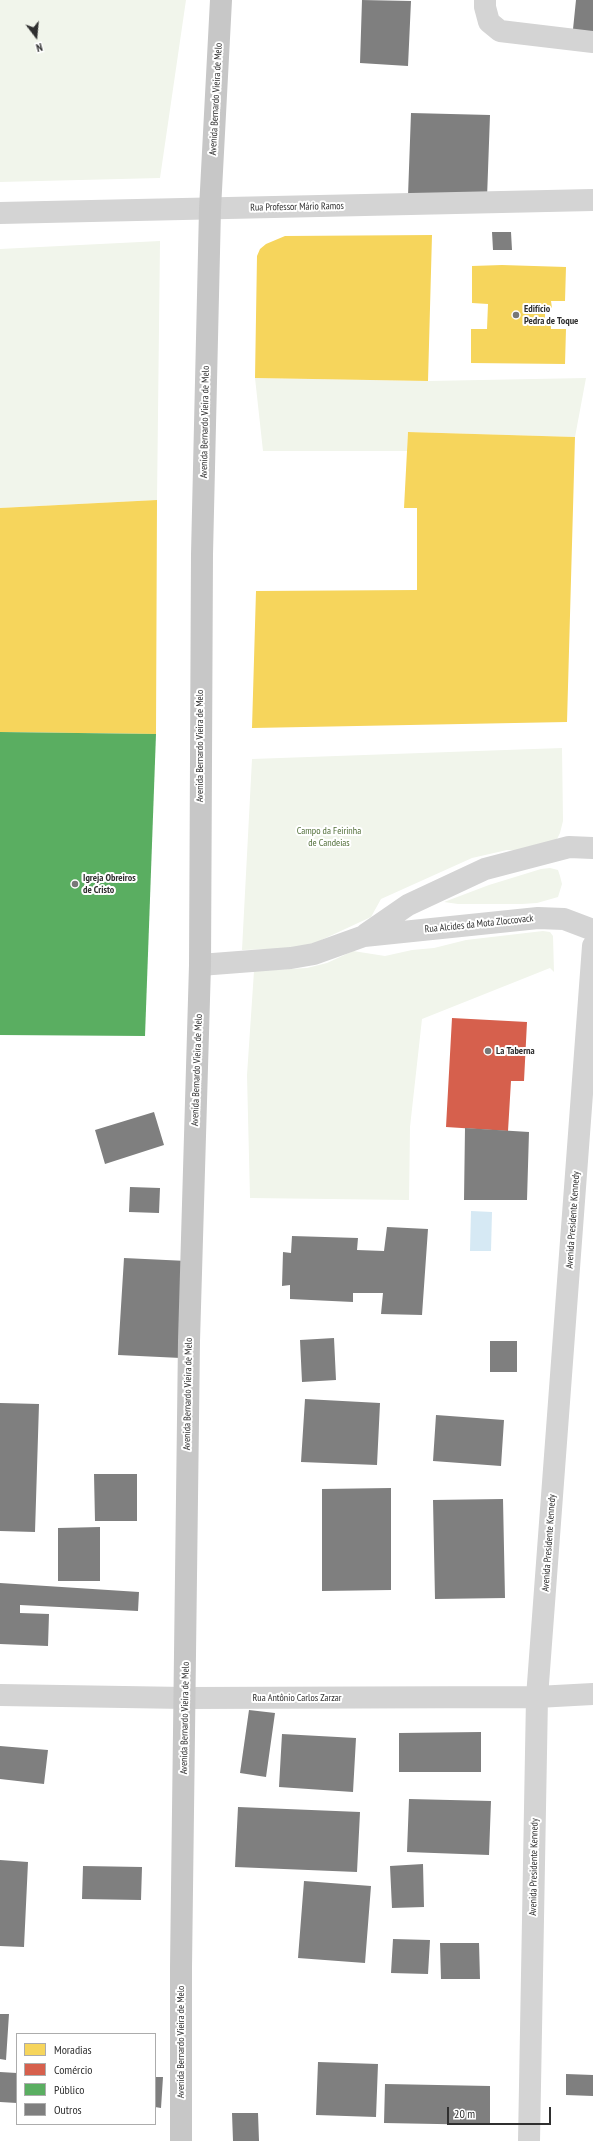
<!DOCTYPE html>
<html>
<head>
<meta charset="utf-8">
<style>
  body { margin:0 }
  #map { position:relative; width:593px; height:2141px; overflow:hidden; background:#fff; font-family:"PT Sans Narrow",sans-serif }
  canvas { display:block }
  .legend { position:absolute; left:16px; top:2033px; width:140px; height:92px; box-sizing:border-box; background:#fff; border:1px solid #acacac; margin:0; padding:5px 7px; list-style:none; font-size:12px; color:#2f2f2f }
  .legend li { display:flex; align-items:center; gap:8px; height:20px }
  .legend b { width:20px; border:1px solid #acacac }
  .north { position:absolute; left:16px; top:16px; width:40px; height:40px; -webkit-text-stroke:3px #fff; paint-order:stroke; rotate:164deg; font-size:11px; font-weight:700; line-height:16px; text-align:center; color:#2f2f2f }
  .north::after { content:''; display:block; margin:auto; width:14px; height:18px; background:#2f2f2f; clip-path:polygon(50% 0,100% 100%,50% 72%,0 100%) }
  .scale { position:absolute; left:447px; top:2107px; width:104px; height:18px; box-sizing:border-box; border:2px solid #2f2f2f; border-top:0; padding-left:5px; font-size:12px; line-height:14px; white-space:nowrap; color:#2f2f2f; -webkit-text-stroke:3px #fff; paint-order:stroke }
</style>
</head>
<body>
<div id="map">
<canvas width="593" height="2141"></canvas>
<ul class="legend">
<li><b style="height:11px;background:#f6d55c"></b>Moradias</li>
<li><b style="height:11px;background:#d6604d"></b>Comércio</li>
<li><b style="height:11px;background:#5aae61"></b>Público</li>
<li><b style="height:11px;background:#7f7f7f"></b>Outros</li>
</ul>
<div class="north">N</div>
<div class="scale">20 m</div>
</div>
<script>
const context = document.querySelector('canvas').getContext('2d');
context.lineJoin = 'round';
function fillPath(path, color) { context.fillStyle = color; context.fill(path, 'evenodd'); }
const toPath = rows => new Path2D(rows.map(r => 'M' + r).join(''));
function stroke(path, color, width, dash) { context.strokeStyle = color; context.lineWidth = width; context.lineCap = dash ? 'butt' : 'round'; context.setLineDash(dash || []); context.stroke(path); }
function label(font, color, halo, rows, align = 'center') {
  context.font = font + ' "PT Sans Narrow",sans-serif'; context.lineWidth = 4; context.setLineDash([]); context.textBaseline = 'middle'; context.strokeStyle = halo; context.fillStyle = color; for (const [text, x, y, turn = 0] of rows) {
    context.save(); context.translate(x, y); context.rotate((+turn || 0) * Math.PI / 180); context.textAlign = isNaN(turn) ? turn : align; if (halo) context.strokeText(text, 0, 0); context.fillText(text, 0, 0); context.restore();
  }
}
fillPath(toPath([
  [0,0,186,0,160,178,0,182],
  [160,241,157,500,0,508,0,249],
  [255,378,428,381,586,378,575,437,408,432,407,451,263,451],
  [562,748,563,821,560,833,555,843,530,851,507,850,472,858,381,899,371,917,317,942,299,948,242,950,252,759],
  [550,868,558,870,560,876,562,884,558,897,537,903,522,904,458,904,444,902,489,885,541,869],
  [543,931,550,932,553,936,554,972,550,968,422,1019,410,1127,409,1200,250,1198,247,1075,254,971,307,968,327,963,353,951,385,956,412,950,434,948,466,940]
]), '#f1f5eb');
fillPath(toPath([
  [471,1211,492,1212,491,1251,470,1251]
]), '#d6e9f4');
fillPath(toPath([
  [432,235,428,381,255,378,257,256,260,249,266,244,285,236],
  [502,265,566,267,565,301,551,301,552,308,545,308,545,322,551,322,551,329,566,329,565,364,471,363,471,329,487,329,488,304,472,303,472,266],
  [408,432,575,437,567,722,252,728,256,591,417,590,417,508,404,508],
  [157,500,156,734,0,732,0,508]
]), '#f6d55c');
fillPath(toPath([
  [452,1018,527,1022,524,1081,511,1081,508,1131,446,1127]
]), '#d6604d');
fillPath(toPath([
  [0,732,156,734,145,1036,0,1035]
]), '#5aae61');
fillPath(toPath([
  [362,0,411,1,408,66,360,63],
  [576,0,593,0,593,41,572,39],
  [411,113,490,115,487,198,408,196],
  [492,232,511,232,512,250,493,250],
  [154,1112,164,1145,105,1164,95,1130],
  [465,1128,529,1132,527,1200,464,1200],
  [130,1187,160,1188,159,1213,129,1212],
  [387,1227,428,1229,422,1315,381,1314,383,1293,353,1293,353,1302,290,1299,290,1285,282,1286,283,1252,291,1253,292,1236,358,1238,357,1250,384,1251],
  [124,1258,187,1261,181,1358,118,1355],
  [334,1338,336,1380,302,1382,300,1340],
  [490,1341,517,1341,517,1372,490,1372],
  [305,1399,380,1403,377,1465,301,1462],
  [0,1403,39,1404,35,1532,0,1531],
  [436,1415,504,1420,501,1466,433,1461],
  [94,1474,137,1474,137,1521,95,1521],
  [391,1488,391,1590,322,1591,322,1489],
  [503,1499,505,1598,435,1599,433,1500],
  [100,1527,100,1581,58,1581,58,1528],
  [0,1583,139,1592,138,1611,20,1605,20,1613,49,1614,48,1646,0,1644],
  [249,1710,275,1713,266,1777,240,1773],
  [481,1732,481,1772,399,1772,399,1733],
  [282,1734,356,1738,353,1792,279,1787],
  [0,1746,48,1750,44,1784,0,1779],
  [409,1799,491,1801,489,1855,407,1852],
  [238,1807,360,1812,357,1872,235,1867],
  [0,1860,28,1862,24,1947,0,1946],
  [423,1864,424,1907,392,1908,390,1866],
  [83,1866,142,1867,141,1900,82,1899],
  [304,1881,371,1886,365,1963,298,1958],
  [393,1939,430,1940,428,1974,391,1973],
  [440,1943,479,1943,480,1979,441,1979],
  [0,2014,9,2014,6,2060,0,2059],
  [318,2062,378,2064,376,2117,316,2115],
  [0,2072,17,2073,17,2103,0,2102],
  [566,2074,593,2075,593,2096,566,2095],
  [155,2077,163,2077,161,2108,155,2107],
  [385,2084,490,2086,490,2125,384,2123],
  [232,2113,258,2113,259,2141,233,2141]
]), '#7f7f7f');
stroke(toPath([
  [485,0,485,7,489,22,500,31,593,42],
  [0,213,593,200],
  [366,934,408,905,485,869,569,847,593,848],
  [200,965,291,958,314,954,364,936,538,918,564,919,593,930],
  [0,1695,185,1698,537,1697,593,1694],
  [529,2141,537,1697,593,946]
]), '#d4d4d4', 22);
stroke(toPath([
  [181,2141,181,1967,189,1341,200,965,202,554,210,209,221,0]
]), '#c7c7c7', 22);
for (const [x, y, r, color] of [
  [516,315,4,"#787878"],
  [75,884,4,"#787878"],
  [488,1051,4,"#787878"]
]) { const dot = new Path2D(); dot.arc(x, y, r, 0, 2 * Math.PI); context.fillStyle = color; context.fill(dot); stroke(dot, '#fff', 1.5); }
label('10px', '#2f2f2f', '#fff', [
  ["Avenida Bernardo Vieira de Melo",216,99,-87],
  ["Rua Professor Mário Ramos",297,207,-1],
  ["Avenida Bernardo Vieira de Melo",205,422,-89],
  ["Avenida Bernardo Vieira de Melo",200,746,-90],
  ["Rua Alcides da Mota Zloccovack",479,924,-6],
  ["Avenida Bernardo Vieira de Melo",197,1070,-88],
  ["Avenida Presidente Kennedy",573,1220,-86],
  ["Avenida Bernardo Vieira de Melo",188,1394,-89],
  ["Avenida Presidente Kennedy",549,1543,-86],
  ["Rua Antônio Carlos Zarzar",297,1698],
  ["Avenida Bernardo Vieira de Melo",185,1718,-89],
  ["Avenida Presidente Kennedy",534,1867,-89],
  ["Avenida Bernardo Vieira de Melo",181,2042,-90]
]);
label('bold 10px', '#2f2f2f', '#fff', [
  ["Edifício",524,309],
  ["Pedra de Toque",524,321],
  ["Igreja Obreiros",83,878],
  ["de Cristo",83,890],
  ["La Taberna",496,1051]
], 'left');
label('10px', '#516e38', '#fff', [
  ["Campo da Feirinha",329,831],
  ["de Candeias",329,843]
]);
</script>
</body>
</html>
